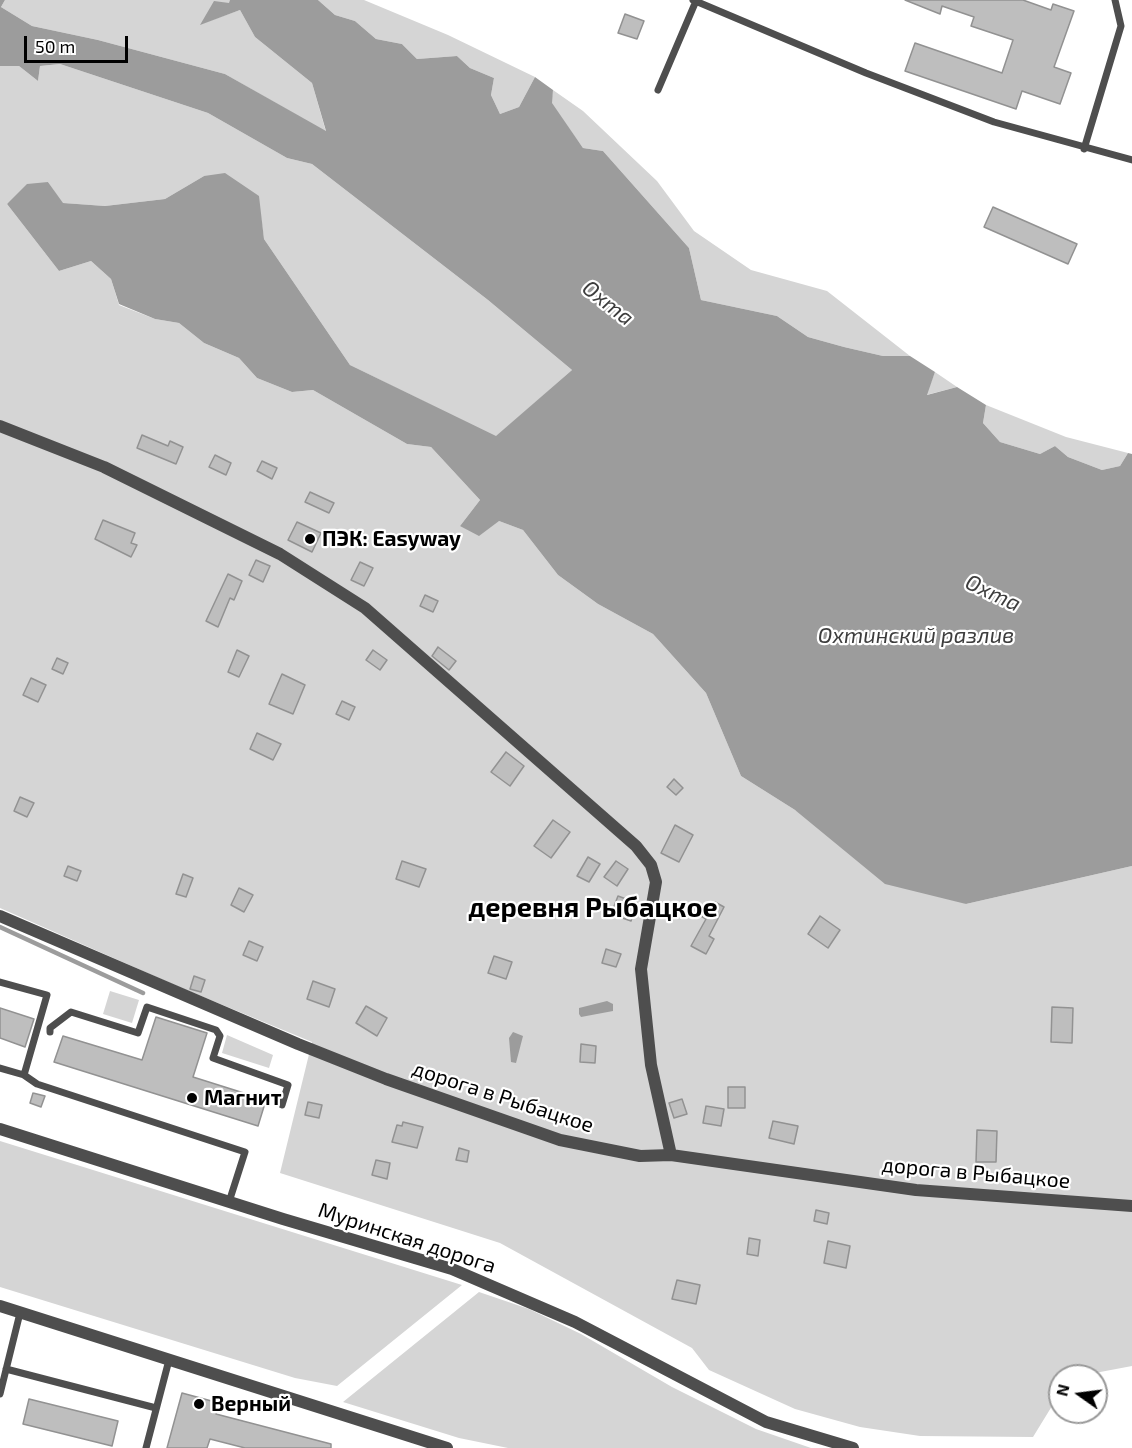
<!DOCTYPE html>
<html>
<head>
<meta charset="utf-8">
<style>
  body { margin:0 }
  #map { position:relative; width:1132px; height:1448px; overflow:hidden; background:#fff; font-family:"Exo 2",sans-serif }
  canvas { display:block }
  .north { position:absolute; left:1048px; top:1364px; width:60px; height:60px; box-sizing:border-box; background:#fff; border:2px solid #999; border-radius:50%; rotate:284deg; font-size:16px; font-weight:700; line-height:24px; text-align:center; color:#000 }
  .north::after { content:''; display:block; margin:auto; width:21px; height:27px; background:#000; clip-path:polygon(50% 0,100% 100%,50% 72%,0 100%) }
  .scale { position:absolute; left:24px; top:36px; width:104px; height:27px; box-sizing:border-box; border:3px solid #000; border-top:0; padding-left:8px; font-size:18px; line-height:21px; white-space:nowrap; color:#000; -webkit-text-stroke:4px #fff; paint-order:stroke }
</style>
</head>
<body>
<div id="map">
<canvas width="1132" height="1448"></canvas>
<div class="north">N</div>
<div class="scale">50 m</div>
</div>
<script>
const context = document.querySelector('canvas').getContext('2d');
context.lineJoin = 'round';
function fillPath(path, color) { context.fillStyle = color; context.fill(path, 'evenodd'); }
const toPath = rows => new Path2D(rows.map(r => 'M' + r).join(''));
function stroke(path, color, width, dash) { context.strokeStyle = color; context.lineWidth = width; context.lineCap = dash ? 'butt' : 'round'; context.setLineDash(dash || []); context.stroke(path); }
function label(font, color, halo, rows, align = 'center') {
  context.font = font + ' "Exo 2",sans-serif'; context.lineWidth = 4.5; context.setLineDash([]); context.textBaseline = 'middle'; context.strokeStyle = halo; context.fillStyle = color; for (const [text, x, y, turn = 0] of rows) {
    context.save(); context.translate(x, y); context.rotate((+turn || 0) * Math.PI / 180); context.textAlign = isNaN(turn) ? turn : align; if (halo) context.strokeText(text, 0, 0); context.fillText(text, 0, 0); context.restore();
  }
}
fillPath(toPath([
  [5,0,230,0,230,3,201,24,240,10,255,37,312,83,326,132,225,74,98,40,32,26,1,7],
  [318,0,364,0,448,35,535,77,519,107,500,114,491,95,494,78,470,68,457,56,417,59,402,44,376,39,355,21,335,15],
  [60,64,208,113,287,158,312,164,488,300,572,370,496,437,350,365,264,239,258,196,204,176,165,199,105,206,62,203,48,182,14,199,7,204,59,271,91,261,111,279,119,305,155,319,179,323,204,343,239,358,257,378,292,392,313,390,407,444,431,447,480,500,460,526,499,521,523,530,558,575,598,604,653,634,706,693,741,776,795,810,966,904,1132,866,1132,1366,1079,1376,1060,1376,1060,1393,1033,1437,920,1436,860,1427,795,1409,709,1370,692,1348,500,1243,280,1173,312,1042,177,986,0,908,0,66,19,66,38,81,40,66],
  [553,90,583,111,657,181,694,231,751,270,827,291,910,356,883,356,844,347,808,337,777,316,701,300,689,248,603,151,583,148,551,103],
  [935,372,957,387,926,395],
  [986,405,1066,437,1128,453,1120,466,1102,470,1068,457,1055,446,1040,454,1000,442,983,423],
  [110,991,139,1000,132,1023,103,1014],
  [227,1035,273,1055,269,1068,222,1053],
  [0,1141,462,1285,337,1386,295,1378,0,1287],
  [479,1292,529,1309,581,1334,672,1387,756,1429,811,1448,508,1448,459,1438,343,1402]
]), '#d5d5d5');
fillPath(toPath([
  [0,0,5,0,1,7,32,26,98,40,225,74,326,131,312,83,255,37,240,10,200,25,214,1,229,3,230,0,318,0,335,15,355,21,376,39,402,44,417,59,457,56,470,68,494,78,491,95,500,114,519,107,535,77,553,90,552,103,583,148,603,151,689,248,701,300,777,316,808,337,844,347,883,356,910,356,935,372,927,395,957,387,986,405,983,423,1000,442,1040,454,1055,446,1068,457,1102,470,1120,466,1128,453,1132,454,1132,866,966,904,885,884,795,810,741,776,706,693,653,634,598,604,558,575,523,530,499,521,479,536,460,526,480,500,431,447,407,444,313,390,292,392,257,378,239,358,204,343,179,323,155,319,119,304,111,279,91,261,59,271,7,204,27,184,48,182,63,203,105,206,165,199,204,176,225,173,259,196,264,239,350,365,496,436,572,370,488,300,312,164,287,158,208,113,60,64,40,66,38,81,19,66,0,66],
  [607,1001,613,1004,613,1011,581,1017,579,1014,579,1008],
  [513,1032,523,1036,516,1063,511,1062,509,1038]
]), '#9c9c9c');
stroke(toPath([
  [0,927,143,993]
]), '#9c9c9c', 4.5);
const building = toPath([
  [905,0,1023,0,1051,10,1053,4,1074,11,1054,67,1071,73,1060,104,1022,91,1016,109,905,71,915,43,1002,73,1013,40,971,26,974,17,942,6,940,14,905,0],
  [625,14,644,21,637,39,618,33,625,14],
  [993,207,1077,244,1068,264,984,227,993,207],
  [142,435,168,446,170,441,183,447,176,464,137,448,142,435],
  [215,455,231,463,226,475,209,467,215,455],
  [262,461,277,468,272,479,257,471,262,461],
  [310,492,334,503,329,513,305,502,310,492],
  [103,520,135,533,131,543,137,545,131,557,95,539,103,520],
  [297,522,321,533,312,552,288,540,297,522],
  [256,560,270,566,263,582,249,575,256,560],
  [360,562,373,568,364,586,351,580,360,562],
  [228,574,242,581,234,600,230,598,218,627,206,621,228,574],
  [425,595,438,601,433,612,420,606,425,595],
  [438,647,456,661,449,670,432,656,438,647],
  [237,650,249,656,239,677,228,672,237,650],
  [373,650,387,660,380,670,366,660,373,650],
  [57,658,68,663,63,674,52,669,57,658],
  [282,674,305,685,293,714,269,704,282,674],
  [31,678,46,685,38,702,23,695,31,678],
  [342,701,355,707,349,720,336,714,342,701],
  [257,733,281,744,273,760,250,749,257,733],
  [506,752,524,766,510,786,491,772,506,752],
  [674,779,683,788,676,795,667,787,674,779],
  [20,797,34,803,27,817,14,811,20,797],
  [553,820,570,832,551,858,534,846,553,820],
  [675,825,693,835,679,862,661,853,675,825],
  [588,857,600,864,589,882,577,876,588,857],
  [402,861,426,869,419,887,396,879,402,861],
  [616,861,628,869,617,886,604,877,616,861],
  [68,866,81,871,77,881,64,876,68,866],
  [183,874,193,878,186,897,176,894,183,874],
  [239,888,253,895,244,912,231,905,239,888],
  [618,896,637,903,631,921,611,914,618,896],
  [715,902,724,907,709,936,714,939,706,954,691,946,706,919,699,915,705,904,712,907,715,902],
  [820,916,840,930,828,948,808,934,820,916],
  [249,941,263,947,257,961,243,955,249,941],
  [606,949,621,954,616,967,602,963,606,949],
  [494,956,512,962,506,979,488,973,494,956],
  [194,976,205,980,201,992,190,989,194,976],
  [313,981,335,989,329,1007,307,999,313,981],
  [366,1006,387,1018,377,1036,356,1023,366,1006],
  [1052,1007,1073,1008,1072,1043,1051,1042,1052,1007],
  [0,1008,34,1019,25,1047,0,1038,0,1008],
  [156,1017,207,1033,193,1077,266,1100,258,1126,54,1062,63,1036,142,1060,156,1017],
  [581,1044,596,1046,595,1063,580,1062,581,1044],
  [728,1087,745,1087,745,1108,728,1108,728,1087],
  [33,1093,45,1096,41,1107,30,1103,33,1093],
  [682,1099,687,1114,674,1118,669,1103,682,1099],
  [308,1102,322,1105,319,1118,305,1115,308,1102],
  [706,1106,724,1109,721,1126,703,1123,706,1106],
  [773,1121,798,1126,794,1144,769,1138,773,1121],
  [403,1122,423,1127,417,1148,392,1142,397,1125,402,1126,403,1122],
  [977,1130,997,1131,996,1162,976,1162,977,1130],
  [459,1148,469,1151,467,1162,456,1160,459,1148],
  [376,1160,390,1163,387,1179,372,1175,376,1160],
  [816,1210,829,1213,827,1224,814,1221,816,1210],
  [749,1238,760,1240,758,1256,747,1254,749,1238],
  [828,1241,850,1246,846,1268,824,1263,828,1241],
  [677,1280,700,1285,696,1304,672,1299,677,1280],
  [182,1393,219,1403,216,1414,331,1444,331,1448,245,1448,210,1439,207,1448,167,1448,182,1393],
  [29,1399,118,1421,112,1446,23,1424,29,1399]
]);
fillPath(building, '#bebebe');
stroke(building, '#929292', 1.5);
stroke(toPath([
  [693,0,866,73,994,122,1132,160],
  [658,90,696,1],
  [1084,149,1121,26,1115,0],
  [0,982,47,995,24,1075],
  [50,1032,50,1028,71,1012,138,1033,147,1007,216,1030,220,1036,213,1058,288,1085,282,1105],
  [0,1068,24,1075,37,1084,245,1152,229,1202],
  [6,1369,156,1408],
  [0,1394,20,1313],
  [146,1448,169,1360]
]), '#4e4e4e', 7);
stroke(toPath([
  [0,426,104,467,280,554,365,608,636,846,651,865,656,882,641,969,651,1065,671,1155],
  [0,916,298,1044,386,1079,560,1140,640,1156,671,1155,916,1190,1132,1206],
  [0,1129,283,1219,452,1269,575,1322,766,1422,853,1448],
  [0,1306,447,1448]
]), '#4e4e4e', 12);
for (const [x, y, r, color] of [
  [310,539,6,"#000"],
  [192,1098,6,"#000"],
  [199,1404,6,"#000"]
]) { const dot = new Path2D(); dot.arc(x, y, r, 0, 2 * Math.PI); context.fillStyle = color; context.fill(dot); stroke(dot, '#fff', 2); }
label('bold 21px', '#000', '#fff', [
  ["ПЭК: Easyway",322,539],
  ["Магнит",204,1098],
  ["Верный",211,1404]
], 'left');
label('21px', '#000', '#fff', [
  ["дорога в Рыбацкое",503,1097,18],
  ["дорога в Рыбацкое",976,1173,5],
  ["Муринская дорога",407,1238,18]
]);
label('italic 22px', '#3d3d3d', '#fff', [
  ["Охта",608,303,38],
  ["Охта",993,593,25],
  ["Охтинский разлив",916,636]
]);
label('bold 27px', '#000', '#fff', [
  ["деревня Рыбацкое",593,908]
]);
</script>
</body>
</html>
